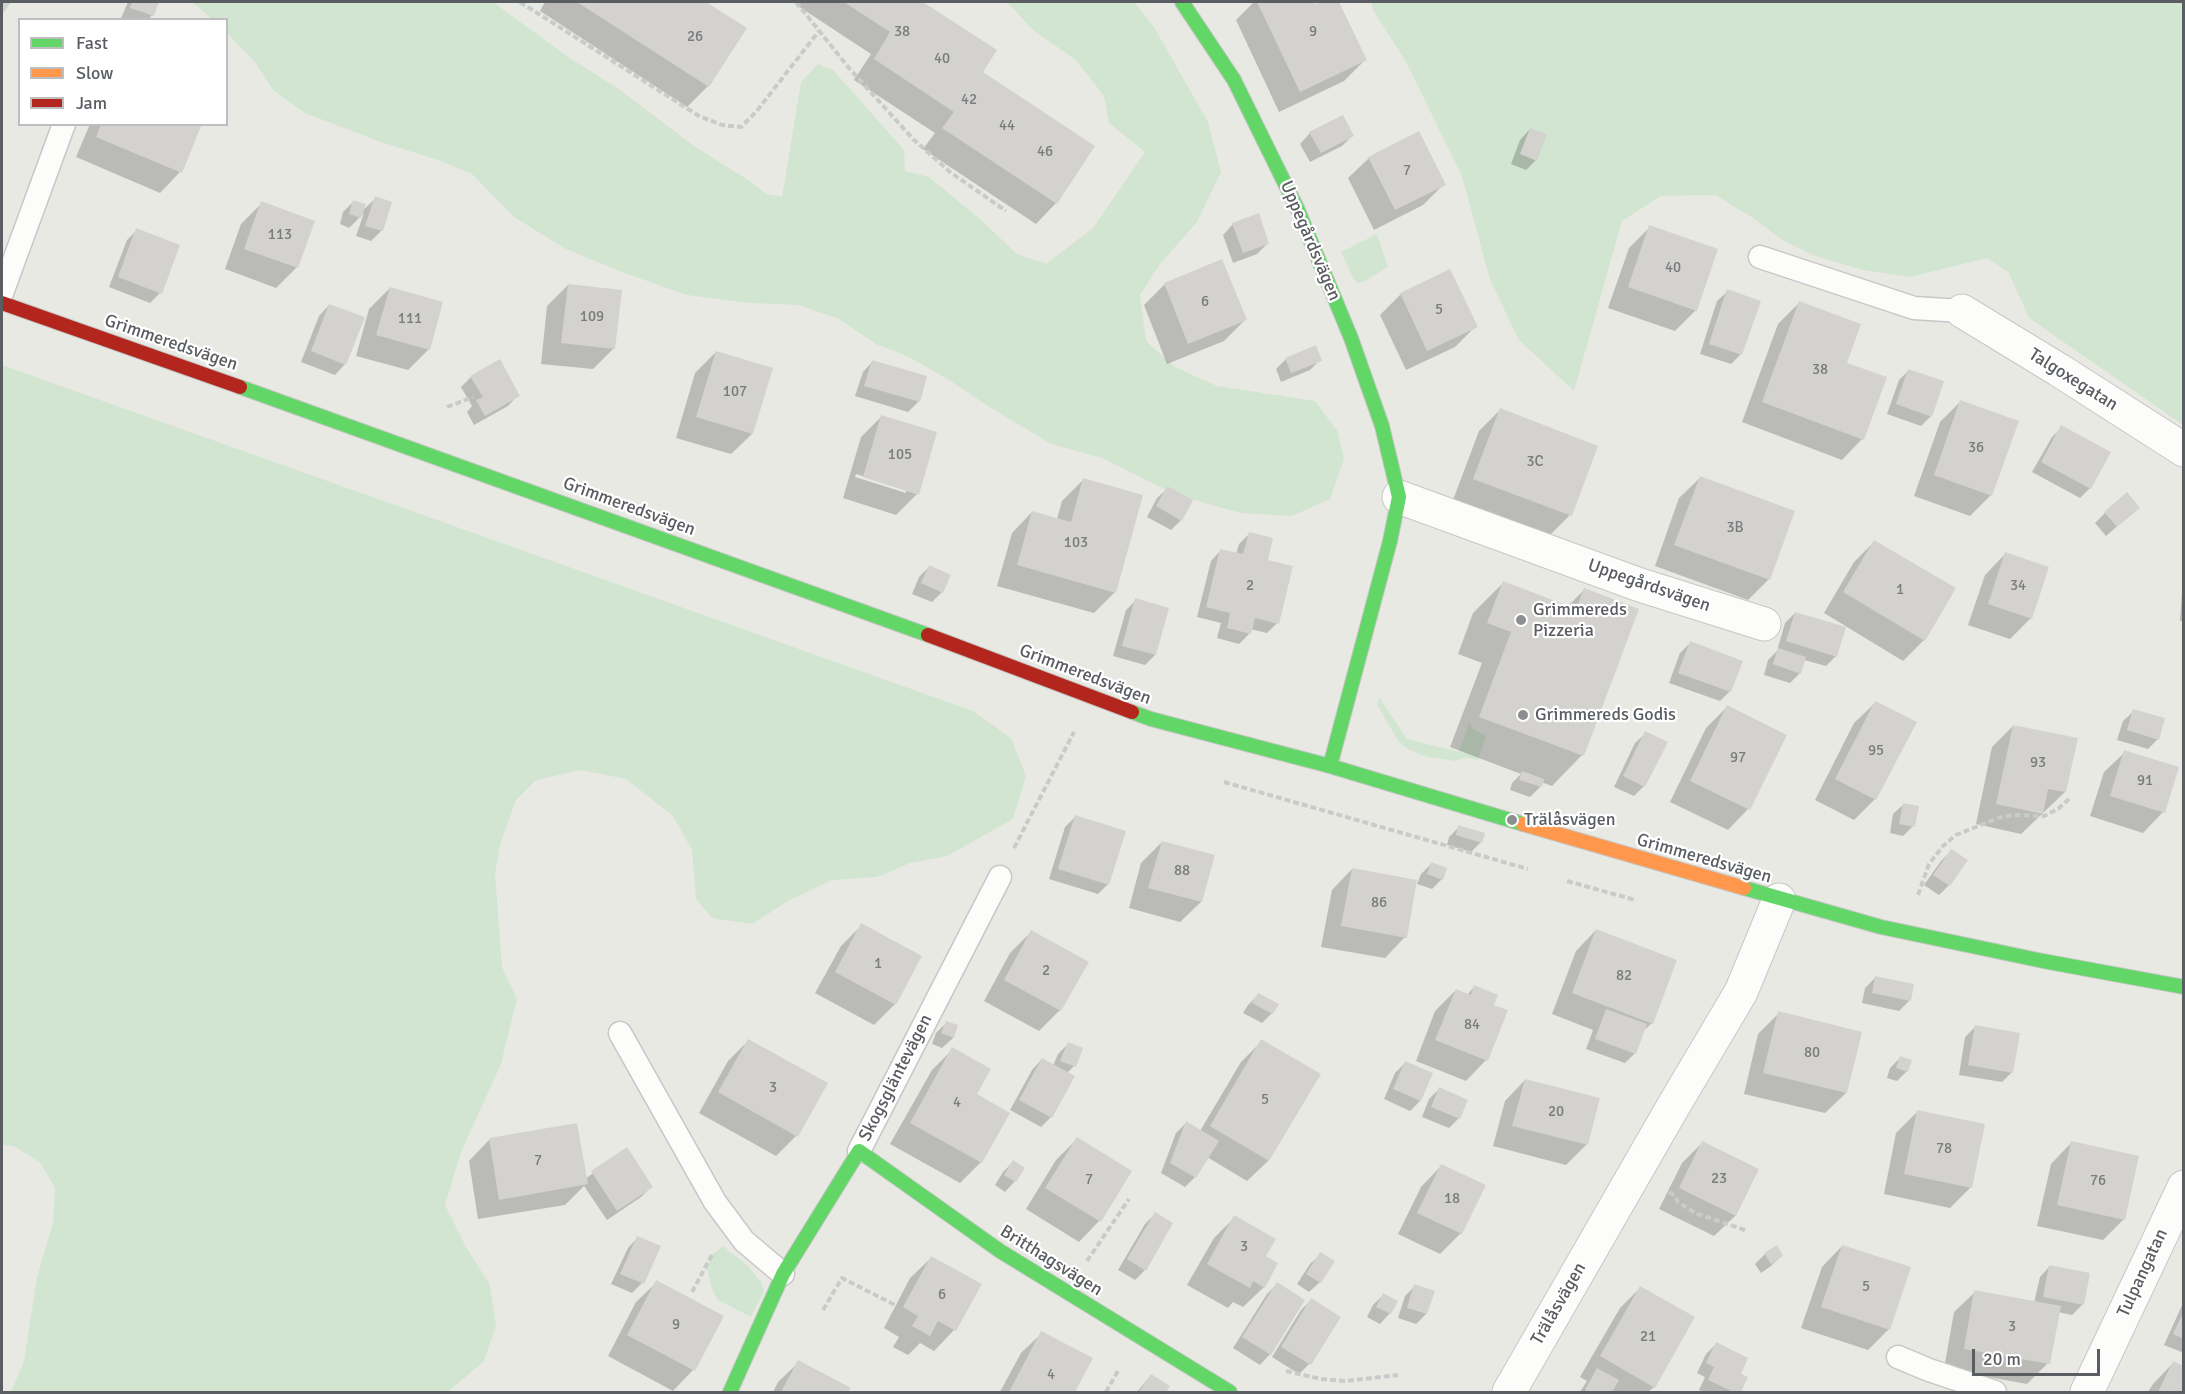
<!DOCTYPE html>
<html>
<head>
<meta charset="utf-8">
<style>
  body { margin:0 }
  #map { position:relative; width:2185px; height:1394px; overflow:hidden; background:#e9e9e4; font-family:Signika,sans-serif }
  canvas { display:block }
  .frame { position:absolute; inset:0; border:3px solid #5a5d61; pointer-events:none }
  .legend { position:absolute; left:18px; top:18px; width:210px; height:108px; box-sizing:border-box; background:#fff; border:2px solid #bdbec0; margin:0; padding:8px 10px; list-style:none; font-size:18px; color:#5a5d61 }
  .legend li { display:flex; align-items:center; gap:12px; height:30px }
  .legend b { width:30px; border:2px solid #bdbec0 }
  .scale { position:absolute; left:1972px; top:1349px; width:128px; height:27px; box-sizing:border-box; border:3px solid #5a5d61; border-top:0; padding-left:8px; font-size:18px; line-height:21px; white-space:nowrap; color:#5a5d61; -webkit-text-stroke:4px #fff; paint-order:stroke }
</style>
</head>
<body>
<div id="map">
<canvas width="2185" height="1394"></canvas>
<div class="frame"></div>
<ul class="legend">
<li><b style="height:8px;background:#63d668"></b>Fast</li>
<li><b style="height:8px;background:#ff974d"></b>Slow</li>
<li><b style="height:8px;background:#b3261e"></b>Jam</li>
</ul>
<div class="scale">20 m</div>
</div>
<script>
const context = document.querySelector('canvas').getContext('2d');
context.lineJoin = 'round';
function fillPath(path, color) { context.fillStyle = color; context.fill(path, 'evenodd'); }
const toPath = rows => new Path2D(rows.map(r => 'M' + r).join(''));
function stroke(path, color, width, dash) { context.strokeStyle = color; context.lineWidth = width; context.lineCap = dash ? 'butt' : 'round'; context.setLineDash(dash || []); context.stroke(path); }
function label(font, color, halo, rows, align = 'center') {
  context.font = font + ' Signika,sans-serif'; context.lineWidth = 4.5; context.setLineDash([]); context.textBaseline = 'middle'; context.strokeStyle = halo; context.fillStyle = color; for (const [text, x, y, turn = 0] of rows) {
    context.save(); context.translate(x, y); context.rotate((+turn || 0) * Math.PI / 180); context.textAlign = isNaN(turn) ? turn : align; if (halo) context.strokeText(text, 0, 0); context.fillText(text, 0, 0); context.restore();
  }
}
fillPath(toPath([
  [192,2,493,2,568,57,619,89,694,146,748,180,767,194,782,197,801,82,818,64,833,70,904,150,905,171,929,177,981,220,1017,254,1046,264,1093,228,1145,152,1109,123,1104,96,1076,60,1034,31,1007,2,1134,2,1154,27,1208,122,1221,172,1197,222,1160,264,1140,295,1146,341,1175,367,1217,386,1315,401,1338,432,1344,459,1330,499,1292,516,1241,513,1176,495,1102,458,1051,444,991,408,946,378,909,357,876,344,839,319,799,305,748,303,687,295,619,271,564,248,514,217,472,174,441,161,378,141,305,113,273,90,254,61,227,33,226,20,212,19],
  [1371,2,2183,2,2183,425,2029,318,2009,273,1987,258,1910,277,1863,270,1815,256,1782,240,1753,218,1715,195,1661,196,1622,221,1574,391,1519,340,1490,280,1462,176,1406,62,1373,10],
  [1377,234,1388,267,1363,282,1358,283,1354,280,1341,252],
  [2,365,973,711,1011,738,1026,776,1013,819,947,856,910,863,877,877,832,880,788,901,752,924,712,918,696,899,692,850,673,816,626,779,581,770,536,780,516,800,500,845,495,874,502,967,517,999,501,1064,461,1152,445,1205,466,1247,490,1285,496,1326,484,1361,448,1392,11,1392,24,1361,37,1277,53,1222,55,1188,40,1162,13,1146,2,1145],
  [1379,697,1407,739,1459,752,1469,723,1473,729,1486,736,1478,760,1466,757,1456,761,1427,757,1406,748,1399,742,1377,705],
  [723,1246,747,1265,761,1282,764,1291,751,1317,718,1300,712,1289,707,1269,712,1255]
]), '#d2e5d1');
fillPath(toPath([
  [128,2,157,2,152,15,148,20,126,20,121,18],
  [545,2,703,2,745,29,708,86,687,107,540,11],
  [797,2,921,2,995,51,981,72,1056,203,1036,224,923,149,935,133,854,80,871,54,795,4],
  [1254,2,1313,2,1315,6,1326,2,1338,2,1365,60,1344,81,1279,112,1236,20],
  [90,124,201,124,180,172,160,193,76,157],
  [1530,129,1536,160,1526,170,1511,164,1520,140],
  [1310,133,1352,136,1342,146,1310,162,1300,144],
  [1369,158,1444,184,1423,205,1374,230,1348,178],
  [376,198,390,203,381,231,371,241,356,236,364,213,349,228,340,224,343,212,354,201,361,212],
  [262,203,297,267,276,288,225,269,241,224],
  [1233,224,1268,243,1257,254,1233,263,1223,235],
  [1650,227,1696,310,1675,331,1608,308,1629,248],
  [137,230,160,293,150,303,109,287,127,240],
  [1165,284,1245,320,1224,341,1167,364,1144,305],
  [568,285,614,348,593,369,541,364,547,306],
  [390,288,441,303,428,350,408,370,356,356,369,309],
  [1728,291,1741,354,1731,364,1700,354,1717,301],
  [1401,294,1476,326,1455,347,1406,370,1380,315],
  [1799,303,1845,363,1862,439,1842,460,1742,422,1778,324],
  [329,305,345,364,335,375,301,362,319,316],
  [716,352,752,434,731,454,676,438,695,373],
  [1286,359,1320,360,1310,370,1281,382,1276,369],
  [873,361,926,377,918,402,908,412,855,396,863,372],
  [1909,370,1931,416,1921,426,1887,414,1899,380],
  [471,377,518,395,508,406,474,425,467,412,472,406,461,387],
  [1961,401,1991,495,1970,516,1914,496,1940,422],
  [1500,410,1570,515,1549,536,1453,500,1479,431],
  [881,417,917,494,896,515,843,498,861,437],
  [856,474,906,489,906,493,855,477],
  [2062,427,2090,488,2080,498,2032,472,2052,437],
  [1700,478,1769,579,1748,600,1655,566,1679,498],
  [1083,480,1115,592,1094,613,997,586,1012,533,1032,512,1057,519,1062,501],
  [1168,488,1181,520,1171,530,1147,517,1157,498],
  [2138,508,2106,536,2095,523,2105,513],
  [1249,534,1266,561,1277,623,1267,633,1250,629,1249,634,1239,644,1217,638,1221,623,1197,617,1211,561,1221,550,1236,554,1239,544],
  [1874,542,1924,640,1903,661,1824,613,1854,562],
  [2005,554,2031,618,2010,639,1968,625,1985,575],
  [2184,562,2184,621,2180,621],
  [929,567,942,592,932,602,912,594,919,577],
  [1503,583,1567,607,1584,590,1582,755,1552,786,1541,782,1540,787,1530,797,1510,790,1512,783,1521,774,1450,747,1482,663,1458,654,1473,613],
  [1136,600,1155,655,1145,665,1113,656,1126,610],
  [1795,613,1836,656,1826,666,1804,660,1800,673,1790,683,1764,675,1768,660,1777,651,1785,623],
  [1690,643,1730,691,1720,701,1669,683,1680,653],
  [1875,703,1875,799,1854,820,1815,800,1854,723],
  [1727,707,1785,736,1748,809,1728,830,1670,802,1706,728],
  [2134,711,2158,739,2148,749,2117,740,2123,721],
  [2013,726,2065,792,2021,834,1976,824,1992,747],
  [1646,733,1644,786,1634,796,1614,787,1635,743],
  [2125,752,2163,812,2143,833,2090,816,2104,772],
  [1904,804,1913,826,1903,836,1890,833,1893,814],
  [1075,817,1108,884,1098,894,1049,879,1065,827],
  [1459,827,1481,842,1471,852,1447,845,1449,837],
  [1162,842,1201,902,1180,922,1129,908,1141,863],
  [1951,851,1949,885,1939,895,1924,885,1941,861],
  [1431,864,1442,879,1432,889,1417,884,1421,874],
  [1352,869,1405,937,1385,958,1321,947,1332,890],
  [862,925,920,956,895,1004,874,1025,815,993,841,946],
  [1596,930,1652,1023,1643,1031,1635,1053,1625,1063,1586,1049,1593,1030,1552,1014,1576,951],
  [1031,932,1060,1010,1039,1031,984,1001,1010,953],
  [1875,978,1909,1001,1899,1011,1862,1003,1865,988],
  [1474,987,1492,1006,1486,1060,1466,1081,1416,1061,1435,1011,1456,990,1467,995],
  [1258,995,1272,1013,1262,1023,1243,1013,1248,1005],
  [1779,1013,1846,1093,1825,1113,1744,1094,1758,1034],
  [946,1023,957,1026,953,1038,942,1048,932,1044,936,1033],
  [1975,1027,2012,1072,2002,1082,1959,1075,1965,1037],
  [749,1040,796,1136,776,1156,699,1113,728,1061],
  [1262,1041,1319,1075,1268,1161,1247,1181,1207,1157,1195,1177,1185,1187,1161,1173,1176,1133,1186,1123,1200,1131,1241,1062],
  [1068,1044,1074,1066,1067,1073,1051,1117,1041,1127,1010,1110,1032,1070,1042,1059,1053,1066,1058,1054],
  [953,1049,975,1094,981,1162,960,1183,890,1144,932,1070],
  [1901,1057,1907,1071,1897,1081,1887,1078,1890,1068],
  [1405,1063,1420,1101,1410,1111,1384,1099,1395,1073],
  [1525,1080,1598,1100,1586,1145,1566,1165,1493,1146,1505,1101],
  [1439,1089,1459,1118,1449,1128,1422,1117,1429,1099],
  [1917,1112,1971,1187,1950,1208,1884,1194,1896,1133],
  [1077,1139,1099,1221,1079,1242,1026,1209,1056,1160],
  [489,1140,585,1179,626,1149,651,1187,641,1197,607,1220,584,1186,565,1205,478,1219,469,1161],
  [1702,1143,1757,1169,1735,1216,1714,1236,1659,1209,1682,1163],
  [2071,1143,2124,1219,2103,1240,2037,1226,2051,1164],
  [1013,1162,1015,1181,1005,1192,995,1185,1003,1172],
  [1441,1166,1461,1233,1440,1254,1398,1234,1421,1187],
  [1155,1214,1145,1270,1135,1280,1118,1270,1145,1224],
  [1235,1217,1264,1257,1264,1287,1243,1307,1233,1302,1228,1308,1187,1285,1214,1238],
  [638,1237,642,1283,632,1293,611,1284,628,1248],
  [1842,1246,1889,1329,1868,1350,1801,1328,1822,1267],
  [1321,1254,1333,1262,1320,1282,1309,1292,1297,1284,1310,1264],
  [1765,1254,1781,1256,1771,1266,1761,1273,1755,1264],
  [931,1258,954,1330,934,1351,920,1343,908,1355,893,1347,899,1337,884,1328,910,1278],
  [2050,1266,2088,1274,2082,1305,2072,1315,2058,1312,2048,1363,2027,1384,1944,1369,1954,1312,1975,1292,2034,1303,2040,1277],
  [657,1282,693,1370,673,1391,608,1356,636,1302],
  [1277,1284,1303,1300,1270,1354,1260,1365,1233,1348,1267,1294],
  [1415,1286,1426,1314,1416,1324,1398,1318,1405,1296],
  [1641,1287,1654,1387,1648,1392,1580,1392,1587,1381,1580,1377,1620,1308],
  [1383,1295,1390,1313,1380,1324,1367,1317,1373,1305],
  [1311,1300,1309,1364,1299,1374,1272,1357,1301,1310],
  [2184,1301,2184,1353,2164,1345],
  [1042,1333,1091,1359,1073,1392,1000,1392,1021,1353],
  [1716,1344,1739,1375,1746,1378,1739,1392,1704,1392,1699,1390,1705,1377,1697,1373,1706,1354],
  [799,1362,849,1389,847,1392,773,1392,778,1382],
  [2173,1363,2184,1368,2184,1392,2148,1392,2153,1384],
  [1151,1375,1168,1386,1165,1392,1137,1392]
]), '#0003');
fillPath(toPath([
  [2,2,11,2,4,12,2,11],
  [132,2,159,2,154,16,130,8],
  [577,2,706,2,747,28,709,87],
  [844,2,923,2,997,50,983,72,1095,146,1057,204,942,128,954,112,874,59,890,32],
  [1257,2,1315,2,1316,4,1322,2,1339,2,1367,60,1300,92],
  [1343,115,1354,136,1321,153,1309,132],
  [101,124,202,124,182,173,96,137],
  [1530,128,1547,134,1537,161,1520,154],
  [1419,131,1446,185,1395,210,1368,157],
  [375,196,392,202,383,231,365,226],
  [353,200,366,204,361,218,349,214],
  [261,201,315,221,298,268,244,249],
  [1259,213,1269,244,1243,253,1232,223],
  [1649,225,1718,249,1697,311,1628,287],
  [136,228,180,245,162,294,118,277],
  [1222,259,1247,320,1188,344,1164,283],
  [1450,269,1478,327,1427,351,1400,293],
  [568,284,622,290,615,349,561,343],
  [390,287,443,302,430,350,376,335],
  [1727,289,1761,301,1742,355,1709,344],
  [1799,301,1861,324,1847,363,1887,377,1864,440,1762,402],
  [329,304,365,317,346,365,311,351],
  [1316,345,1322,361,1291,373,1285,358],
  [716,351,773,368,753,434,696,417],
  [500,359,520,396,485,416,476,400,483,397,470,376],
  [872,360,927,376,920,402,864,386],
  [1908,369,1944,381,1932,417,1896,404],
  [1960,400,2019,421,1992,496,1934,475],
  [1500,408,1598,446,1572,516,1473,479],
  [881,415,937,432,919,495,863,477],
  [2061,425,2111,452,2091,489,2041,462],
  [1700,476,1795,511,1770,580,1674,545],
  [1083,478,1143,495,1116,593,1017,565,1032,511,1071,522],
  [1167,486,1193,500,1182,521,1156,506],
  [2127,492,2140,508,2117,527,2104,512],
  [1249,532,1273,538,1268,560,1293,566,1279,624,1255,618,1251,634,1227,628,1230,613,1206,607,1220,549,1243,554],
  [1874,540,1956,588,1925,641,1843,592],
  [2005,552,2049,567,2032,619,1988,604],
  [929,565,951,575,943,593,921,583],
  [1503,581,1576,609,1584,588,1639,609,1584,756,1479,717,1511,632,1487,623],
  [1135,598,1169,608,1156,655,1122,646],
  [1795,612,1846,627,1837,657,1786,641],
  [1690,641,1743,661,1731,692,1678,673],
  [1778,648,1806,657,1801,674,1773,664],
  [1875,701,1917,722,1876,800,1835,779],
  [1727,705,1787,735,1750,810,1690,781],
  [2133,709,2165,718,2159,740,2127,730],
  [2013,725,2078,738,2066,792,2048,789,2043,814,1996,804],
  [1645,731,1668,742,1645,787,1623,776],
  [2124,750,2179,767,2165,813,2110,796],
  [1522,771,1544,779,1542,787,1519,780],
  [1903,803,1919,806,1915,827,1899,824],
  [1075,815,1126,831,1109,885,1058,869],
  [1458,825,1485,833,1482,843,1456,835],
  [1162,841,1215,855,1202,902,1148,888],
  [1951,849,1968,860,1950,886,1933,875],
  [1431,862,1447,868,1443,880,1427,874],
  [1352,868,1417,880,1407,938,1341,926],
  [861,923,922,956,896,1005,835,972],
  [1596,929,1677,960,1653,1024,1572,993],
  [1031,930,1089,962,1061,1011,1004,980],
  [1875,976,1914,984,1911,1001,1872,993],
  [1474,985,1498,995,1494,1005,1508,1010,1488,1061,1435,1040,1456,989,1471,995],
  [1258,993,1279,1004,1273,1014,1252,1003],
  [1606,1009,1647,1024,1636,1054,1595,1039],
  [1778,1011,1862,1032,1847,1093,1763,1073],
  [946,1021,958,1025,954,1038,941,1033],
  [1975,1025,2020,1033,2013,1073,1968,1065],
  [748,1039,828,1083,798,1137,718,1092],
  [1261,1039,1321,1074,1269,1161,1210,1126],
  [1068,1042,1083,1048,1076,1067,1060,1061],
  [952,1047,991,1069,977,1094,1010,1113,982,1163,910,1123],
  [1900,1056,1912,1060,1908,1072,1896,1068],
  [1042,1058,1075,1076,1052,1118,1019,1100],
  [1405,1061,1433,1073,1421,1101,1393,1089],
  [1525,1079,1600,1098,1588,1145,1512,1126],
  [1439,1087,1468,1100,1460,1119,1431,1107],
  [1917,1110,1985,1124,1972,1188,1904,1174],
  [1186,1121,1219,1141,1196,1178,1170,1163],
  [577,1123,588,1184,499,1200,489,1138],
  [1077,1137,1132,1171,1101,1222,1045,1188],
  [1702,1141,1759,1169,1736,1216,1679,1188],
  [2071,1141,2139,1156,2125,1220,2057,1205],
  [627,1147,653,1187,617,1211,591,1171],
  [1013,1160,1025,1168,1016,1182,1004,1175],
  [1441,1164,1486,1185,1462,1234,1417,1213],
  [1155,1212,1173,1223,1146,1271,1127,1259],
  [1234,1215,1276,1239,1266,1256,1278,1263,1265,1288,1253,1281,1250,1288,1207,1264],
  [637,1236,661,1246,644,1284,620,1274],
  [1777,1245,1783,1256,1771,1264,1764,1253],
  [1842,1245,1911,1267,1890,1330,1821,1307],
  [1320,1252,1335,1261,1321,1283,1306,1274],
  [931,1256,982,1284,956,1331,938,1321,930,1336,912,1326,918,1316,903,1307],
  [2049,1265,2090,1273,2084,1305,2043,1297],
  [656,1280,724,1316,695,1371,627,1335],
  [1277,1282,1305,1300,1271,1355,1242,1337],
  [1414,1284,1435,1291,1427,1314,1407,1308],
  [1640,1286,1695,1317,1655,1388,1600,1356],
  [1974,1290,2061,1306,2050,1364,1964,1349],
  [1383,1293,1398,1301,1391,1314,1376,1307],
  [1311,1298,1341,1317,1311,1365,1281,1347],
  [2184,1311,2184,1339,2173,1334],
  [1041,1331,1093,1358,1075,1392,1009,1392],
  [1716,1342,1748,1358,1741,1374,1748,1377,1741,1392,1734,1392,1708,1380,1714,1367,1706,1363],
  [798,1360,851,1388,848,1392,781,1392],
  [2173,1361,2184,1366,2184,1392,2158,1392],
  [1597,1368,1619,1380,1612,1392,1590,1392,1585,1390],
  [1151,1374,1170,1386,1166,1392,1139,1392]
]), '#d3d2cf');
const lane = toPath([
  [1760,257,1914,308,1962,311],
  [2,293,64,124],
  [620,1033,715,1202,744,1241,783,1274],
  [859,1151,1000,877],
  [1898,1357,1929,1370,1995,1392]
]);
const street = toPath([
  [1962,311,2059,370,2184,450],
  [1399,497,1640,585,1764,624],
  [1509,1392,1674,1105,1741,992,1779,900],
  [2087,1392,2184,1187]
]);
const fast = toPath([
  [1182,2,1234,80,1297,208,1351,338,1382,426,1399,497,1390,541,1330,766],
  [240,387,928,635],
  [1132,712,1151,719,1330,766,1523,824],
  [1744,888,1881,927,2043,961,2184,987],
  [730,1392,783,1274,859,1151,1000,1251,1230,1392]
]);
const slow = toPath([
  [1523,824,1744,888]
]);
const jam = toPath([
  [2,303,240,387],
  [928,635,1132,712]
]);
stroke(lane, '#c6c7c6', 25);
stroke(street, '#c6c7c6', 35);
stroke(fast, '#c5c6c4', 16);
stroke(slow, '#c5c6c4', 16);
stroke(jam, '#c5c6c4', 16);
stroke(toPath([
  [520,2,699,116,722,125,741,127,756,112,819,31],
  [796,2,849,68,913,139,950,172,1006,211],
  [447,407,473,397],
  [1224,782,1528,869],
  [1014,848,1074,732],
  [1567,881,1635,900],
  [1918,895,1929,864,1943,846,1956,835,1998,818,2013,815,2044,816,2058,809,2069,799],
  [1669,1192,1675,1196,1678,1202,1695,1213,1745,1230],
  [1087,1261,1129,1199],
  [692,1292,713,1253],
  [823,1310,842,1278,897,1306],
  [1286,1371,1321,1379,1345,1381,1398,1375],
  [1106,1392,1119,1369]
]), '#c7cbc9', 4, [6, 3]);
stroke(lane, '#fcfcfb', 22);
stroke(street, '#fcfcfb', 33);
stroke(fast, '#63d668', 14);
stroke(slow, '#ff974d', 14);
stroke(jam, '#b3261e', 14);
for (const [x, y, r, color] of [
  [1521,620,6,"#8c8e8f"],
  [1523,715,6,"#8c8e8f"],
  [1512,820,6,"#8c8e8f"]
]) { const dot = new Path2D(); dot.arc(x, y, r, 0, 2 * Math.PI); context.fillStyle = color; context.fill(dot); stroke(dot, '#fff', 2); }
label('15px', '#797b7d', null, [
  ["38",902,32],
  ["9",1313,32],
  ["26",695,37],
  ["40",942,59],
  ["42",969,100],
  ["44",1007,126],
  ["46",1045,152],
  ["7",1407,171],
  ["113",280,235],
  ["40",1673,268],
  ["6",1205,302],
  ["5",1439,310],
  ["109",592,317],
  ["111",410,319],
  ["38",1820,370],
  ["107",735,392],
  ["36",1976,448],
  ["105",900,455],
  ["3C",1535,462],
  ["3B",1735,528],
  ["103",1076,543],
  ["2",1250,586],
  ["34",2018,586],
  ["1",1900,590],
  ["95",1876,751],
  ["97",1738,758],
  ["93",2038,763],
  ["91",2145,781],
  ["88",1182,871],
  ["86",1379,903],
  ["1",878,964],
  ["2",1046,971],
  ["82",1624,976],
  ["84",1472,1025],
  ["80",1812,1053],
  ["3",773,1088],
  ["5",1265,1100],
  ["4",957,1103],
  ["20",1556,1112],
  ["78",1944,1149],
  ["7",538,1161],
  ["23",1719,1179],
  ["7",1089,1180],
  ["76",2098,1181],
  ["18",1452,1199],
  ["3",1244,1247],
  ["5",1866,1287],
  ["6",942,1295],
  ["9",676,1325],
  ["3",2012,1327],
  ["21",1648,1337],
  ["4",1051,1375]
]);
label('18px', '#5a5d61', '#fff', [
  ["Uppegårdsvägen",1310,241,67],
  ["Grimmeredsvägen",171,343,19],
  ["Talgoxegatan",2073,380,32],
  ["Grimmeredsvägen",629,507,20],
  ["Uppegårdsvägen",1649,586,19],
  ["Grimmeredsvägen",1085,675,21],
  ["Grimmeredsvägen",1704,859,16],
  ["Skogsgläntevägen",896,1078,-63],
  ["Britthagsvägen",1051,1261,32],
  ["Tulpangatan",2143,1273,-65],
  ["Trälåsvägen",1559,1304,-60]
]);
label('18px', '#5a5d61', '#fff', [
  ["Grimmereds",1533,610],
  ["Pizzeria",1533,631],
  ["Grimmereds Godis",1535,715],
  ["Trälåsvägen",1524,820]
], 'left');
</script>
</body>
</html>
